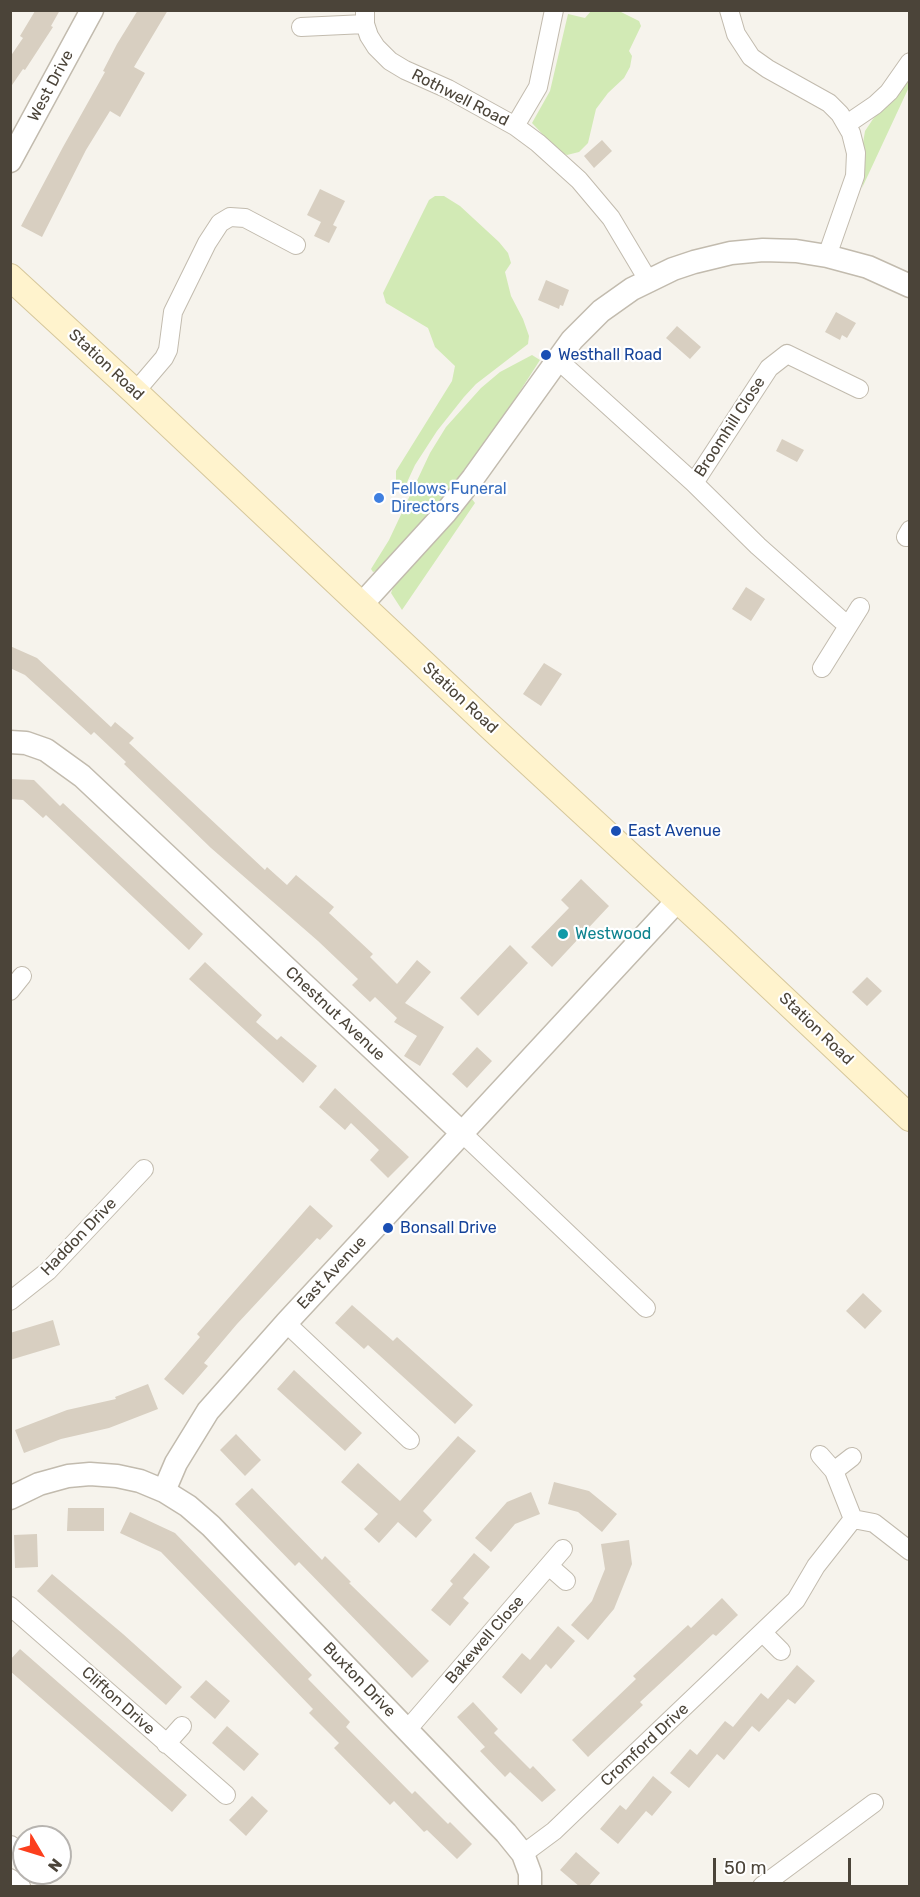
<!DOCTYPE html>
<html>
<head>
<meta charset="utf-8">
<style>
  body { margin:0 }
  #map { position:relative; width:920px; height:1897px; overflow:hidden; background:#f6f3ec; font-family:Rubik,sans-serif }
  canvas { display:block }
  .frame { position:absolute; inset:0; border:12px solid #4b4439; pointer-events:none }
  .north { position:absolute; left:12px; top:1825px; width:60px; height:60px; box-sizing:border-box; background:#fff; border:2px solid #b7b4b0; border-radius:50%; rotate:128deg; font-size:16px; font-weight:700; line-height:24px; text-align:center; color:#4b4439 }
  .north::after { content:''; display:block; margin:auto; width:21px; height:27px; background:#fc3f1d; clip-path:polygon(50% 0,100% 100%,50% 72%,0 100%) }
  .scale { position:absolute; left:713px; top:1858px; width:138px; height:27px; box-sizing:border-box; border:3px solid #4b4439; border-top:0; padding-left:8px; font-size:18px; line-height:21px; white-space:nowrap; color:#4b4439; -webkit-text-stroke:4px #fff; paint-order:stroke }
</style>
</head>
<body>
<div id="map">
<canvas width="920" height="1897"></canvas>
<div class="frame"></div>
<div class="north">N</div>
<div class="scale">50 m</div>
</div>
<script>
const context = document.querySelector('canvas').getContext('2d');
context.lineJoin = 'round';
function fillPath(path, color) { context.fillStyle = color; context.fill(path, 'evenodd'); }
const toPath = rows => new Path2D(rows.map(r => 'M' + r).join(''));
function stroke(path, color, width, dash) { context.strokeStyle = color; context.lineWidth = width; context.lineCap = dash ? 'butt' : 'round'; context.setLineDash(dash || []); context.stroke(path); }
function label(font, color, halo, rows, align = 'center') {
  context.font = font + ' Rubik,sans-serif'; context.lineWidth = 4.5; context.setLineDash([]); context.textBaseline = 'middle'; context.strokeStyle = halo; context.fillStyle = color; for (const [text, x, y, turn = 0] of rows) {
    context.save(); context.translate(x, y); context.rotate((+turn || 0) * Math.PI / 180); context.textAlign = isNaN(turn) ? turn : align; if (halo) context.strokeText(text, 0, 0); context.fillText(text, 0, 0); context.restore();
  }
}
fillPath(toPath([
  [591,11,619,11,639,21,641,26,629,51,632,56,630,67,624,78,608,93,596,109,588,143,579,152,567,155,554,150,547,139,532,123,550,91,568,14,585,18],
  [909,77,909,87,862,188,865,171,863,143,865,131,873,119],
  [435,196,444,196,460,206,499,242,508,253,511,263,505,272,511,296,523,319,529,336,528,344,476,384,464,397,437,431,415,465,403,491,396,481,396,471,452,381,455,366,435,347,428,328,386,303,383,293,429,200],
  [532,355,540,360,497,427,467,468,428,515,377,571,373,572,371,569,389,540,430,453,446,427,481,388,500,372],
  [472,499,475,503,402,610,391,593,394,585]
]), '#d2eab5');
fillPath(toPath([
  [39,10,60,10,51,26,53,27,25,70,23,69,10,88,10,57,23,38,20,36,35,11],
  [138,10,168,10,134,67,145,73,120,117,110,111,86,150,42,237,21,226,63,147,105,72,103,71,117,44],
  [602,140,612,151,594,168,584,156],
  [320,189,345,201,333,225,337,227,329,243,314,236,321,222,307,215],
  [546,280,569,290,563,306,560,305,559,309,538,300],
  [836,312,856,323,847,338,842,335,840,340,825,332],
  [677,326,701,347,690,359,666,338],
  [782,439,804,450,797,462,776,451],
  [746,587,765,599,751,621,732,609],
  [10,646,37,658,111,727,115,722,134,738,129,743,265,870,267,867,287,885,296,875,334,907,329,913,373,954,370,957,397,984,417,960,431,972,405,1003,444,1027,420,1066,404,1056,417,1036,394,1022,397,1018,375,997,370,1002,352,985,358,979,318,941,211,848,124,764,126,762,94,732,91,735,25,675,10,668],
  [544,663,562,674,541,706,523,694],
  [10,779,34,780,60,806,63,803,203,934,189,950,46,815,43,818,23,800,10,799],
  [581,879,609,906,552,967,531,947,569,908,561,900],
  [510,945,528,963,478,1016,460,998],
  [205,962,262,1015,256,1022,277,1040,281,1036,317,1066,303,1083,189,979],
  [867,977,882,991,867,1006,852,992],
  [477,1047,492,1061,467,1088,452,1074],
  [335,1088,409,1157,388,1178,370,1160,379,1150,351,1123,345,1130,319,1107],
  [310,1205,333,1226,320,1240,317,1238,237,1324,204,1363,208,1366,183,1395,164,1379,200,1337,197,1334],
  [863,1293,882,1311,865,1329,846,1311],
  [352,1305,393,1341,397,1337,473,1405,455,1424,368,1345,364,1349,335,1323],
  [53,1320,60,1345,10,1360,10,1333],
  [294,1370,362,1433,345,1451,277,1389],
  [148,1384,158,1409,109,1428,61,1439,24,1453,15,1430,67,1410,116,1399,115,1397],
  [236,1434,261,1460,245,1476,220,1450],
  [458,1436,476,1451,423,1511,432,1520,416,1538,398,1522,379,1543,364,1529,378,1514,341,1482,358,1463,400,1501],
  [554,1482,589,1491,617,1514,602,1532,578,1512,548,1504],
  [252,1488,322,1560,325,1556,351,1582,349,1583,429,1661,412,1678,299,1562,295,1566,235,1504],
  [531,1492,540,1514,515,1524,491,1552,475,1538,507,1502],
  [68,1508,104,1508,104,1531,67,1531],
  [130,1512,175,1533,312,1675,308,1679,350,1722,346,1727,412,1794,415,1791,448,1824,450,1822,472,1844,457,1859,427,1830,424,1832,394,1801,390,1805,334,1748,339,1743,309,1713,313,1709,161,1552,120,1533],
  [37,1534,38,1567,15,1568,14,1535],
  [629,1540,632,1564,614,1609,588,1640,571,1625,592,1601,605,1569,601,1544],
  [474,1553,490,1567,463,1598,469,1603,450,1626,431,1610,453,1584,450,1581],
  [52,1574,123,1634,182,1687,166,1705,37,1591],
  [722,1598,738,1615,716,1636,713,1634,682,1663,640,1702,643,1705,588,1757,572,1740,636,1679,633,1676,688,1625,691,1628],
  [558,1626,575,1641,551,1669,546,1664,521,1694,502,1677,522,1653,530,1660],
  [20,1649,187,1795,172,1812,10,1671,10,1660],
  [797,1665,815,1681,795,1704,788,1699,759,1732,752,1726,724,1760,717,1754,689,1788,670,1773,690,1749,697,1755,725,1721,733,1727,761,1693,768,1699],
  [206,1680,230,1701,215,1719,190,1697],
  [473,1702,498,1729,494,1733,530,1769,533,1766,556,1790,542,1802,510,1772,505,1777,480,1751,485,1747,457,1717],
  [227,1726,259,1754,244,1771,212,1743],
  [653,1776,672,1792,652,1816,646,1811,618,1844,600,1829,620,1805,626,1810],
  [252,1796,268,1811,246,1836,229,1820],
  [576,1852,600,1873,588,1887,580,1887,560,1870]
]), '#d8cfc1');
const minor = toPath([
  [365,10,365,24,369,36,376,47,390,61,405,70,448,89,515,126,538,143,579,180,611,218,648,280],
  [729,10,736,34,751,57,768,69,829,103,840,114,851,133,856,153,855,176,827,256],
  [301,27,365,24],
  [847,124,875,105,889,92,910,62],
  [515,126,538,87,554,10],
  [557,359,694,483,758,546,848,626],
  [135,392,164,358,168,350,173,312,207,243,220,223,230,217,245,218,296,245],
  [694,483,769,368,787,354,859,389],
  [906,537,910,530],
  [822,668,860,607],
  [10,991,22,976],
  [461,1132,646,1308],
  [10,1301,48,1271,144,1169],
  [286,1323,410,1440],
  [820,1455,834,1471,853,1519,874,1523,910,1551],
  [834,1471,852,1457],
  [549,1566,566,1581],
  [10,1606,226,1795],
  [763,1633,781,1651],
  [407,1730,563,1549],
  [166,1744,182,1726],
  [10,1845,11,1845],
  [523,1854,554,1831,579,1807,796,1600,816,1566,853,1519],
  [10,1878,21,1886],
  [762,1886,874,1803]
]);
const tertiary = toPath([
  [10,161,92,10],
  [361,605,446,512,473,478,572,340,601,311,632,289,673,269,694,262,731,253,763,250,796,251,827,256,868,267,910,286],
  [10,742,26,743,46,750,82,776,461,1132],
  [164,1491,176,1463,208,1411,286,1323,678,900],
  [10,1498,39,1484,68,1476,90,1474,117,1476,140,1481,164,1491,188,1506,211,1526,506,1833,523,1854,530,1873,530,1886]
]);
const secondary = toPath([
  [10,277,135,392,494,730,716,935,910,1118]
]);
stroke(minor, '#c2bbae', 20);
stroke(tertiary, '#c2bbae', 25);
stroke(secondary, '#d6c79b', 28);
stroke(minor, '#fff', 18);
stroke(tertiary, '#fff', 22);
stroke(secondary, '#fff3cd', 26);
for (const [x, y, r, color] of [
  [546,355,6,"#1a4fb4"],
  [379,498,6,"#3f7fe0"],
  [616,831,6,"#1a4fb4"],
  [563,934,6,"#0f9aa8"],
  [388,1228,6,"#1a4fb4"]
]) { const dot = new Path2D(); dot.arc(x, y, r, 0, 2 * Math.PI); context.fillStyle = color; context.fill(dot); stroke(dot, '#fff', 2); }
label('16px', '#4b4439', '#fff', [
  ["West Drive",51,86,-62],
  ["Rothwell Road",460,98,27],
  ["Station Road",106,365,43],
  ["Broomhill Close",730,427,-57],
  ["Station Road",460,698,43],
  ["Chestnut Avenue",335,1014,43],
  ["Station Road",816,1029,44],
  ["Haddon Drive",79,1237,-46],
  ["East Avenue",332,1273,-47],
  ["Bakewell Close",485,1640,-49],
  ["Buxton Drive",359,1680,46],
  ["Clifton Drive",118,1701,42],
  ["Cromford Drive",645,1745,-43]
]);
label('16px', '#164399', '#fff', [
  ["Westhall Road",558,355],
  ["East Avenue",628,831],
  ["Bonsall Drive",400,1228]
], 'left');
label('16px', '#366cbe', '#fff', [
  ["Fellows Funeral",391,489],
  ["Directors",391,507]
], 'left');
label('16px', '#0d838f', '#fff', [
  ["Westwood",575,934]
], 'left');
</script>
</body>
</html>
